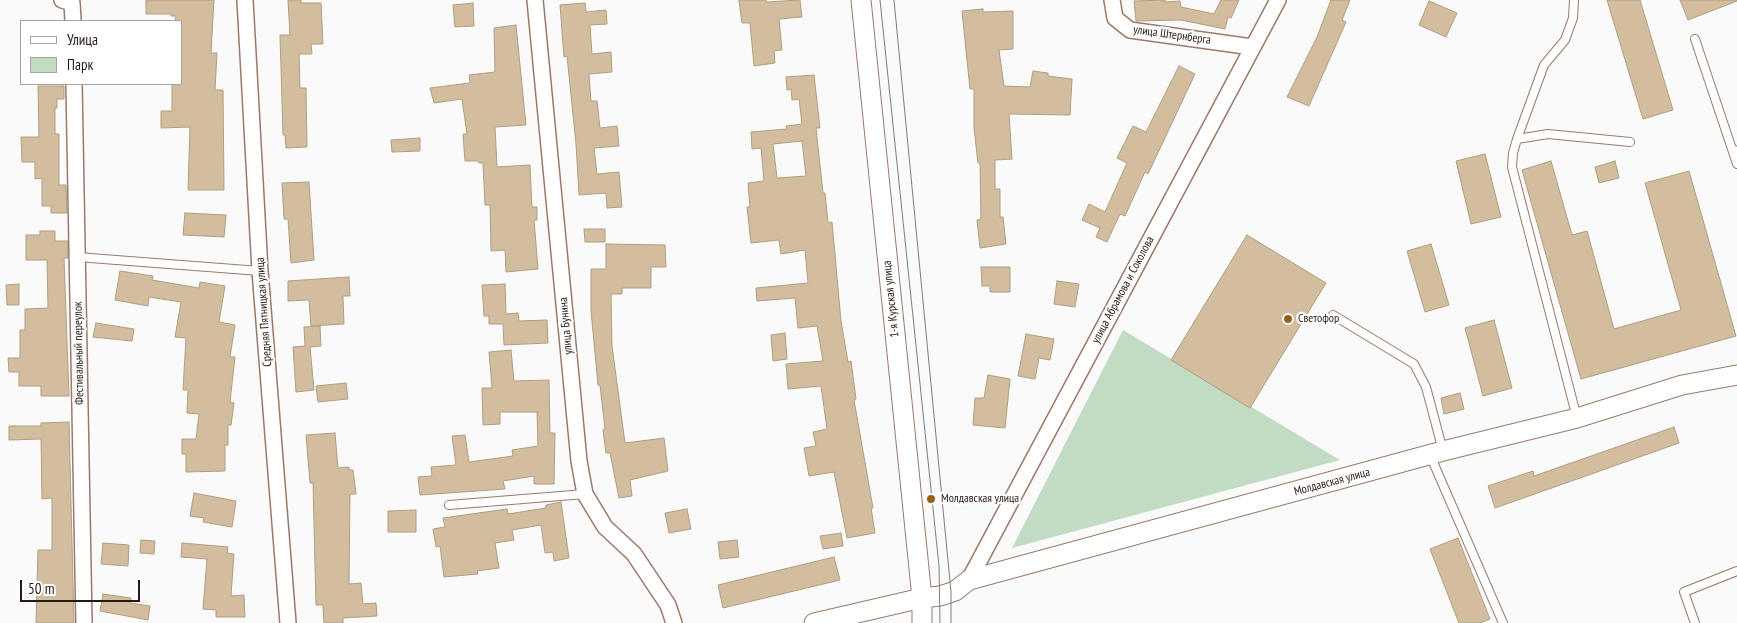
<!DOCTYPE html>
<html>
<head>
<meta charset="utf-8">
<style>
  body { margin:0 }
  #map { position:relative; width:1737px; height:623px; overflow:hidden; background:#fafafa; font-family:"PT Sans Narrow",sans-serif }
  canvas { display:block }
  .legend { position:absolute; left:20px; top:20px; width:162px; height:65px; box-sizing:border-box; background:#fff; border:1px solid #a8a3a1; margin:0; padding:6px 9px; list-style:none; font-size:15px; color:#261913 }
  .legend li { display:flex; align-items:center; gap:10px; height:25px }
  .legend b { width:25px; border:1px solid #a8a3a1 }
  .scale { position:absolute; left:20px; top:580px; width:120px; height:22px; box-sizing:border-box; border:2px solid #261913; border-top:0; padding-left:6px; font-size:15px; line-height:18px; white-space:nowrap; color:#261913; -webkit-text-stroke:4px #fff; paint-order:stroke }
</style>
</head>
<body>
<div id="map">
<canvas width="1737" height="623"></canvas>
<ul class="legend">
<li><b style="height:6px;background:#fff"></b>Улица</li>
<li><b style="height:14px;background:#c2dcc3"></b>Парк</li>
</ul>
<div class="scale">50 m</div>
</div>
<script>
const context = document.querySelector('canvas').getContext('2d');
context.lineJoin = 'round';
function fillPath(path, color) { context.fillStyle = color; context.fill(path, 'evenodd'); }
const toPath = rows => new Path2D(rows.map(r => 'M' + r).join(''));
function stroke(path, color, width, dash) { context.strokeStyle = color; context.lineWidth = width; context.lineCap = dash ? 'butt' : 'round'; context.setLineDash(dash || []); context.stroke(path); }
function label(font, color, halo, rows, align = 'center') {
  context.font = font + ' "PT Sans Narrow",sans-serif'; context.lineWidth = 4.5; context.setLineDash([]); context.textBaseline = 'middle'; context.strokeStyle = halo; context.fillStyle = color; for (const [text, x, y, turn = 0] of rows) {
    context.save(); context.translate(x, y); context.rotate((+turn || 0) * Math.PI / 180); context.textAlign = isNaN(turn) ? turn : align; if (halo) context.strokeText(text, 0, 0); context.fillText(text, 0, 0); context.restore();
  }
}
fillPath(toPath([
  [1123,330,1340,460,1012,548]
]), '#c2dcc3');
const building = toPath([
  [146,0,214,0,211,53,217,53,215,90,223,90,224,190,188,190,190,127,161,128,161,111,172,111,172,84,181,84,181,21,175,21,176,16,171,16,171,14,146,14,146,0],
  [288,0,301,0,301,3,321,3,323,44,311,44,312,54,299,54,300,88,306,88,307,147,286,148,285,135,283,135,280,35,290,35,288,0],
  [739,0,766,0,766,2,800,0,802,17,779,19,782,50,774,51,775,63,754,66,750,23,742,23,739,0],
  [1165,0,1165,2,1180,1,1181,7,1214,14,1221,0,1239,0,1231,18,1228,17,1225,29,1181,20,1136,21,1134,1,1165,0],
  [1331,0,1350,0,1342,20,1346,22,1309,106,1287,97,1317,37,1331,0],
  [1607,0,1640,0,1673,110,1643,119,1607,0],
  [1680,0,1737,0,1737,1,1688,20,1680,0],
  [1429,1,1457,13,1446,37,1419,25,1429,1],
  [473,3,474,26,455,27,453,5,473,3],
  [585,3,586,12,606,10,607,24,590,25,592,54,611,52,612,72,589,74,591,101,597,101,600,128,617,126,619,146,594,148,597,174,619,172,622,207,607,208,606,193,579,195,576,144,567,56,564,57,560,5,585,3],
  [983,9,983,12,1013,11,1013,49,999,50,1004,86,1030,87,1033,71,1048,73,1048,76,1072,79,1070,115,1009,114,1012,159,995,160,995,189,1000,189,1000,217,1003,217,1006,244,980,248,977,220,981,219,980,163,978,163,974,128,974,89,970,89,962,11,983,9],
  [516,25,526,125,495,127,497,167,530,165,532,207,537,207,537,220,534,220,538,269,506,272,505,250,491,251,490,205,485,205,483,163,479,163,478,161,465,161,463,134,467,134,462,99,434,103,430,88,470,83,469,75,495,72,494,28,516,25],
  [1179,66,1195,74,1148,174,1145,172,1125,216,1120,214,1107,242,1096,237,1100,228,1082,220,1089,204,1105,212,1127,163,1117,158,1133,126,1146,132,1179,66],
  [814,75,820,128,816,128,823,193,825,193,828,223,832,222,841,321,848,362,851,361,856,399,854,400,873,508,871,508,875,533,847,538,834,472,809,476,804,448,816,446,813,432,827,429,821,386,788,389,786,364,823,361,817,326,798,328,795,298,757,301,756,288,808,283,805,250,781,254,779,240,751,243,747,207,750,207,748,183,764,181,761,148,752,149,751,132,787,129,786,126,802,124,799,99,792,100,791,89,787,90,786,77,814,75],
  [802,141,806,176,777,178,773,144,802,141],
  [38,86,64,86,64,99,57,99,57,108,55,108,55,134,59,134,59,185,66,185,67,213,51,213,51,206,42,206,42,178,35,179,35,162,22,162,21,137,39,137,38,86],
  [420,138,420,151,392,152,391,140,420,138],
  [1485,154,1501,217,1471,224,1456,161,1485,154],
  [1551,161,1572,235,1587,231,1614,329,1681,310,1645,183,1689,171,1736,336,1581,379,1522,170,1551,161],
  [1615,161,1619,178,1599,183,1595,167,1615,161],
  [309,182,314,260,291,263,288,219,284,219,282,183,309,182],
  [185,213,226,215,224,237,183,235,185,213],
  [584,229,605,229,605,242,585,242,584,229],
  [40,231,55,231,55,241,68,241,68,258,64,258,69,396,41,396,41,386,19,386,19,372,9,372,8,358,20,358,20,330,25,330,25,309,48,308,47,260,26,260,26,235,40,235,40,231],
  [1247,235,1326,283,1250,408,1171,360,1247,235],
  [606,244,665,245,666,267,651,267,651,288,622,288,622,294,611,294,612,346,625,443,664,438,668,471,630,480,632,496,619,498,610,453,606,453,603,430,605,429,600,385,598,385,591,311,591,269,606,269,606,244],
  [1431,244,1449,305,1425,312,1407,251,1431,244],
  [981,267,1010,267,1010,292,990,292,990,286,982,286,981,267],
  [120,271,153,276,152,280,199,288,200,282,225,286,219,322,235,325,230,357,235,357,230,402,234,403,231,425,228,425,228,445,225,445,225,471,186,472,186,454,182,454,182,439,196,439,199,414,187,413,188,390,183,390,186,338,175,337,181,302,149,297,148,306,115,300,120,271],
  [349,277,350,296,343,296,344,324,311,326,309,300,288,301,288,281,349,277],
  [1057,281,1079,284,1075,307,1054,304,1057,281],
  [19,284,19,305,7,305,6,285,19,284],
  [505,284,506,314,518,313,519,321,547,320,548,343,504,345,503,324,489,324,489,316,484,316,482,285,505,284],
  [1494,320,1512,388,1483,396,1465,328,1494,320],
  [96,323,134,329,132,341,93,337,96,323],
  [320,326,321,346,310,347,314,390,296,392,293,347,305,346,304,327,320,326],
  [785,333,787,359,773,361,771,335,785,333],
  [1026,334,1054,339,1050,360,1039,358,1035,379,1018,376,1026,334],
  [511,350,514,381,549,380,550,433,555,433,554,484,534,484,534,476,503,481,505,489,420,495,418,477,432,476,431,467,456,465,452,436,465,435,469,462,513,456,512,450,538,446,537,412,500,412,500,424,483,425,482,388,492,388,489,352,511,350],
  [988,375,1010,379,1005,428,973,425,975,398,984,398,988,375],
  [346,383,348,399,318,402,316,386,346,383],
  [1460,393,1464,409,1444,414,1441,398,1460,393],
  [69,422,74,623,36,623,38,550,52,550,52,498,42,499,41,439,9,440,9,426,41,426,41,423,69,422],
  [1674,427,1679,443,1495,508,1488,486,1533,471,1534,476,1674,427],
  [335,433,338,468,349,467,349,470,353,470,356,494,350,494,349,584,361,583,363,604,376,603,377,616,343,618,343,623,324,623,323,605,316,605,313,483,310,483,306,435,335,433],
  [194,493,236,501,232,527,203,522,204,518,190,516,194,493],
  [561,502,569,558,554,561,553,552,545,553,541,525,512,530,514,540,495,543,499,568,477,571,478,574,444,577,440,546,436,547,433,529,445,527,443,518,507,509,508,514,546,508,546,505,561,502],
  [687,509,691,529,669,533,665,513,687,509],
  [416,510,416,532,388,532,388,511,416,510],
  [841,533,843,546,823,549,820,536,841,533],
  [1458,538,1490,619,1480,623,1459,623,1430,549,1458,538],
  [141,540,155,541,154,554,140,553,141,540],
  [737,540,739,557,720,559,718,542,737,540],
  [103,543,129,545,128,566,101,564,103,543],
  [182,543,228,547,227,553,234,554,231,596,244,595,245,617,216,617,216,610,203,609,207,559,181,557,182,543],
  [834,557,840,580,723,608,718,585,834,557],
  [103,594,131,598,130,603,150,606,148,620,100,611,103,594]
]);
fillPath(building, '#d2be9f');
stroke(building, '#b19d7f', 1);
const service = toPath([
  [1695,39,1732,149,1737,151],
  [1517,139,1544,65,1565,40,1573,18,1574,0],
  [1732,149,1737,164],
  [77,257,260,271],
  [1333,315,1414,364,1426,387,1443,451],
  [1577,418,1512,167,1513,153,1517,139,1548,134,1630,142],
  [1430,455,1503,623],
  [449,505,585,494],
  [1695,623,1684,592,1737,571]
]);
const minor = toPath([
  [62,0,72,3,73,21],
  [245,0,260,271,288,623],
  [535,0,579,461,585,494,605,527,634,554,668,605,674,623],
  [1112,0,1115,18,1130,30,1252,47],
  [74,84,84,623],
  [969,580,1278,0]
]);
const tertiary = toPath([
  [861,0,922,598,922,623],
  [814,623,922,598,940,596,955,591,969,580,1443,451,1577,418,1682,385,1737,375]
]);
stroke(service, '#9b796a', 10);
stroke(minor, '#9b796a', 18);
stroke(tertiary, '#9b796a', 21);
stroke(service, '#fff', 8);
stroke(minor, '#fff', 15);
stroke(tertiary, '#fff', 19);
stroke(toPath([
  [880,0,939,566,940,623],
  [894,0,951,592,951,623]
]), '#837c78', 1);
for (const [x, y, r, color] of [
  [1288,319,5,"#976318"],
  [931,499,5,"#976318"]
]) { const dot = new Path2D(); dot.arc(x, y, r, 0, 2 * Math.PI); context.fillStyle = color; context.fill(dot); stroke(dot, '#fff', 2); }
label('12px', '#261913', '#fff', [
  ["улица Штернберга",1172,35,8],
  ["улица Абрамова и Соколова",1123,290,-62],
  ["1-я Курская улица",891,299,-96],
  ["Средняя Пятницкая улица",264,312,-94],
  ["улица Бунина",566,326,-95],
  ["Фестивальный переулок",79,353,-91],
  ["Молдавская улица",1332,482,-15]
]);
label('12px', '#261913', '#fff', [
  ["Светофор",1298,319],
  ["Молдавская улица",941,499]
], 'left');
</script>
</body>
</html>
